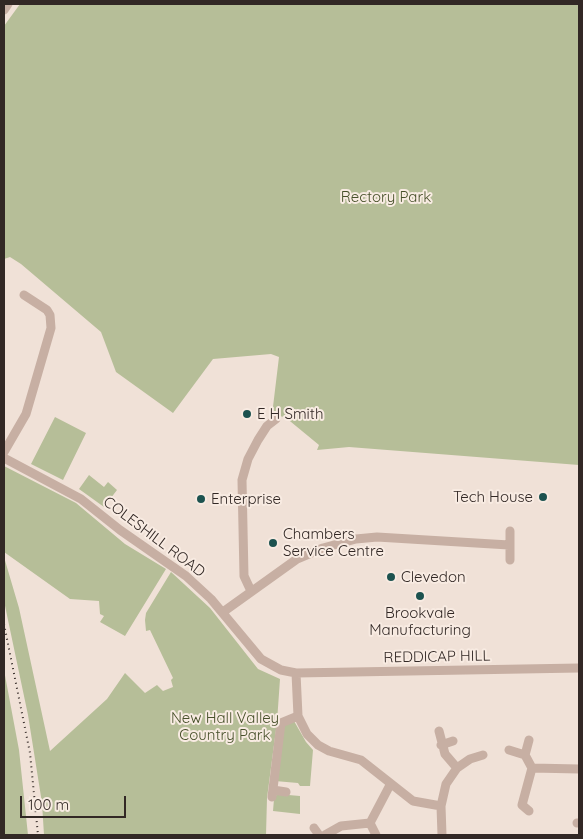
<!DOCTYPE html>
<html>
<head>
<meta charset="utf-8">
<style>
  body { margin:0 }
  #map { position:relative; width:583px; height:839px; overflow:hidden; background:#f0e1d7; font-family:Quicksand,sans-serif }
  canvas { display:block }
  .frame { position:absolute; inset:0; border:5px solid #322825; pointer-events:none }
  .scale { position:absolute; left:20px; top:796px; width:106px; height:22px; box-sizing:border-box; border:2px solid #322825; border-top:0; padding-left:6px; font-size:15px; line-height:18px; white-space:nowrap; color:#322825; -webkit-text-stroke:4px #f8ebe2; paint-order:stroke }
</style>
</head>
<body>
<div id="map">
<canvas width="583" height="839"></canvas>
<div class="frame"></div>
<div class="scale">100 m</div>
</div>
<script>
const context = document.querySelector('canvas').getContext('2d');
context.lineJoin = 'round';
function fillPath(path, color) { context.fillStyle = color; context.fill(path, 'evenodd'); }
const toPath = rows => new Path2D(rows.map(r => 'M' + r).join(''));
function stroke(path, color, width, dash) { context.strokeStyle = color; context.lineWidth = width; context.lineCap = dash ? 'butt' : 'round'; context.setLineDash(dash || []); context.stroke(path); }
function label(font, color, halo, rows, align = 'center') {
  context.font = font + ' Quicksand,sans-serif'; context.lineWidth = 4; context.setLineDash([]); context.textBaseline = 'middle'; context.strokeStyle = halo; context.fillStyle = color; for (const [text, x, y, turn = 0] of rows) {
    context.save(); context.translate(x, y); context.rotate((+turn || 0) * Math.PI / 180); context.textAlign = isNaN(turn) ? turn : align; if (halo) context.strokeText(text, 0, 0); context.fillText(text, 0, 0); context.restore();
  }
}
fillPath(toPath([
  [20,4,579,4,579,465,349,447,317,450,319,445,285,417,272,415,279,357,271,354,213,359,173,413,116,372,101,332,21,264,10,257,4,259,4,26],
  [55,417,86,433,63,480,31,464],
  [4,466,76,503,125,544,166,569,125,636,100,622,104,616,100,614,99,601,70,599,4,552],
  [89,475,104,487,108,482,117,490,104,507,79,489],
  [4,557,19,608,50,751,107,699,125,673,145,693,157,685,163,691,173,687,171,680,173,678,150,630,146,631,145,620,146,613,171,572,210,608,258,669,280,679,277,722,267,798,266,835,44,835,42,803,28,715,4,601],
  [4,670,19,750,28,835,4,835],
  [294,721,306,742,313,750,310,786,300,786,298,783,275,781,284,725],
  [277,794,300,796,300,814,273,811,274,799]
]), '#b6be98');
stroke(toPath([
  [4,10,8,4],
  [4,452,26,414,51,328,50,315,47,310,24,295],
  [4,458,81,499,120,530,186,576,211,599,261,659,281,670,296,673,579,668],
  [510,531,510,560],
  [251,591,244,576,242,480,248,459,258,440,267,426,276,419],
  [223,612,297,559,323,548,356,539,377,537,509,545],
  [296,673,298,716,307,734,318,745,329,751,361,760,413,801,441,806],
  [439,731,445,754,457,768],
  [441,745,453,741],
  [509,750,525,755,529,740],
  [525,755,532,768,522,805,529,811],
  [532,768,579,769],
  [273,790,286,792],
  [272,797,281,723,298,716],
  [577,823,579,823],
  [314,828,319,835],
  [325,835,341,826,370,823],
  [376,835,370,823,390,785],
  [442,835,441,806,446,784,457,768,470,759,483,755]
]), '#c7afa3', 9);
stroke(toPath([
  [4,624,30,753,38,835]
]), '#322825', 2, [1, 4]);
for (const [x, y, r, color] of [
  [247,414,5,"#1c524f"],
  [543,497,5,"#1c524f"],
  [201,499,5,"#1c524f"],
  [273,543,5,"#1c524f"],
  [391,577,5,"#1c524f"],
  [420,596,5,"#1c524f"]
]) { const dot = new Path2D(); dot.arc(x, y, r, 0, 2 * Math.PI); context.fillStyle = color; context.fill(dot); stroke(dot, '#f8ebe2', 2); }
label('15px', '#47502a', '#f8ebe2', [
  ["Rectory Park",386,197],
  ["New Hall Valley",225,718],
  ["Country Park",225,735]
]);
label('15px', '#322825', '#f8ebe2', [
  ["E H Smith",257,414],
  ["Tech House",533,497,"right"],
  ["Enterprise",211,499],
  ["Chambers",283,534],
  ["Service Centre",283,551],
  ["Clevedon",401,577],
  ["Brookvale",420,613,"center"],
  ["Manufacturing",420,630,"center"]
], 'left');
label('15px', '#322825', '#f8ebe2', [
  ["COLESHILL ROAD",154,537,37],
  ["REDDICAP HILL",437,657,-1]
]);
</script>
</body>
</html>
